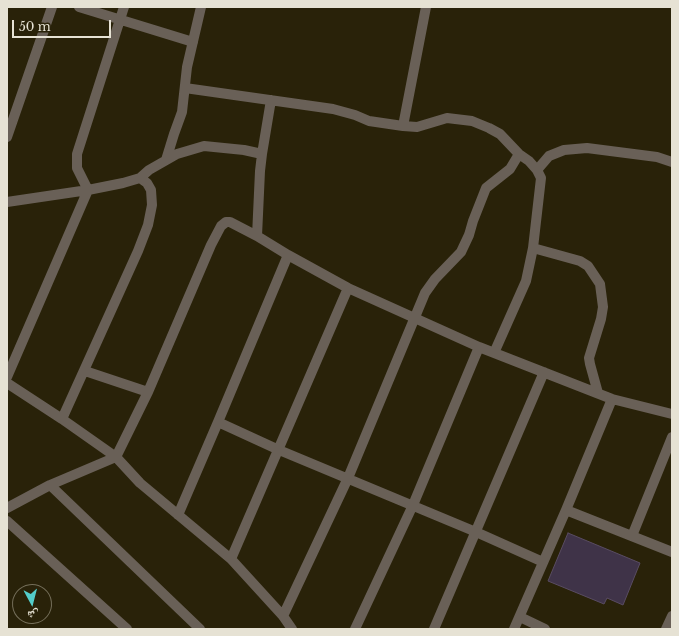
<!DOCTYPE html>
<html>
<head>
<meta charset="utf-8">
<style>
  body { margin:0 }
  #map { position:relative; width:679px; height:636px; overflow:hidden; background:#292209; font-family:"Libre Baskerville","Noto Naskh Arabic",serif }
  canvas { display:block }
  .frame { position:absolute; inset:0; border:8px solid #e6e2d4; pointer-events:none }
  .north { position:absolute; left:12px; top:584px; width:40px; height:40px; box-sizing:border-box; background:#292209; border:1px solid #756f5a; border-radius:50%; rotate:173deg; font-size:11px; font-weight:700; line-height:16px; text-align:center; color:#e6e2d4 }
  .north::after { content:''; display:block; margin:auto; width:14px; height:18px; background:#53cdca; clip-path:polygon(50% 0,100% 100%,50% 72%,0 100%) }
  .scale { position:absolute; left:12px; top:20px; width:99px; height:18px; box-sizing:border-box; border:2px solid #e6e2d4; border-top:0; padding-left:5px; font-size:12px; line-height:14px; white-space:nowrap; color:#e6e2d4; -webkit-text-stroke:3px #292209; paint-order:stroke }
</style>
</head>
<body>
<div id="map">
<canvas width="679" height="636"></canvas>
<div class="frame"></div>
<div class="north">ش</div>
<div class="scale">50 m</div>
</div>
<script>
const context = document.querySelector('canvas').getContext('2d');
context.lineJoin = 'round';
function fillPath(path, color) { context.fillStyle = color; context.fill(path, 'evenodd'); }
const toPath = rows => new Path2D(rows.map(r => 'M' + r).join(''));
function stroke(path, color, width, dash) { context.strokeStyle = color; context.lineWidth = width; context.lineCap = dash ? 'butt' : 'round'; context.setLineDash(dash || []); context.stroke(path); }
const building = toPath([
  [568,533,640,563,623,605,607,598,604,604,548,581,568,533]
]);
fillPath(building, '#3f3348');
stroke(building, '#594c62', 1);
stroke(toPath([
  [79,7,193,42],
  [185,88,333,109,355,115,369,121,403,126,417,127,447,118,472,121,489,128,500,134,519,154,529,161,537,170,541,178,533,248,526,281,494,353],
  [403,126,426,7],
  [7,137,52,7],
  [262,154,271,100],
  [166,160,174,134,182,112,187,67,201,7],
  [537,170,549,156,564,150,587,148,657,157,672,162],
  [140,178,149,170,177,154,204,146,244,150,262,154,260,171,257,236],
  [7,202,88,190,123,183,140,178,147,183,151,190,152,205,148,225,138,251,62,419],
  [533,248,580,261,588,266,600,284,603,307,601,319,589,358,590,364,598,393],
  [85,371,148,392],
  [7,377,88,190,77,168,77,154,124,7],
  [7,383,62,419,116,457,140,483,231,559,283,616,292,629],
  [218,422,279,450,476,532,543,562],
  [50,485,200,629],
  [7,508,50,485,116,457,148,392,211,245,221,226,226,222,230,222,257,236,288,255,348,288,479,347,612,399,672,414],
  [566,510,672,552],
  [178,515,218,422,288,255],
  [7,521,127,629],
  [632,536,672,437],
  [231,559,348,288],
  [283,616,348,478,425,293,435,279,461,252,469,235,473,221,486,188,510,169,519,154],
  [520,617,545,629],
  [355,629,413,505,479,347],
  [434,629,544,372],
  [514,629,566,510,612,399],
  [666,629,672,616]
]), '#696057', 10);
</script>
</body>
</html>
